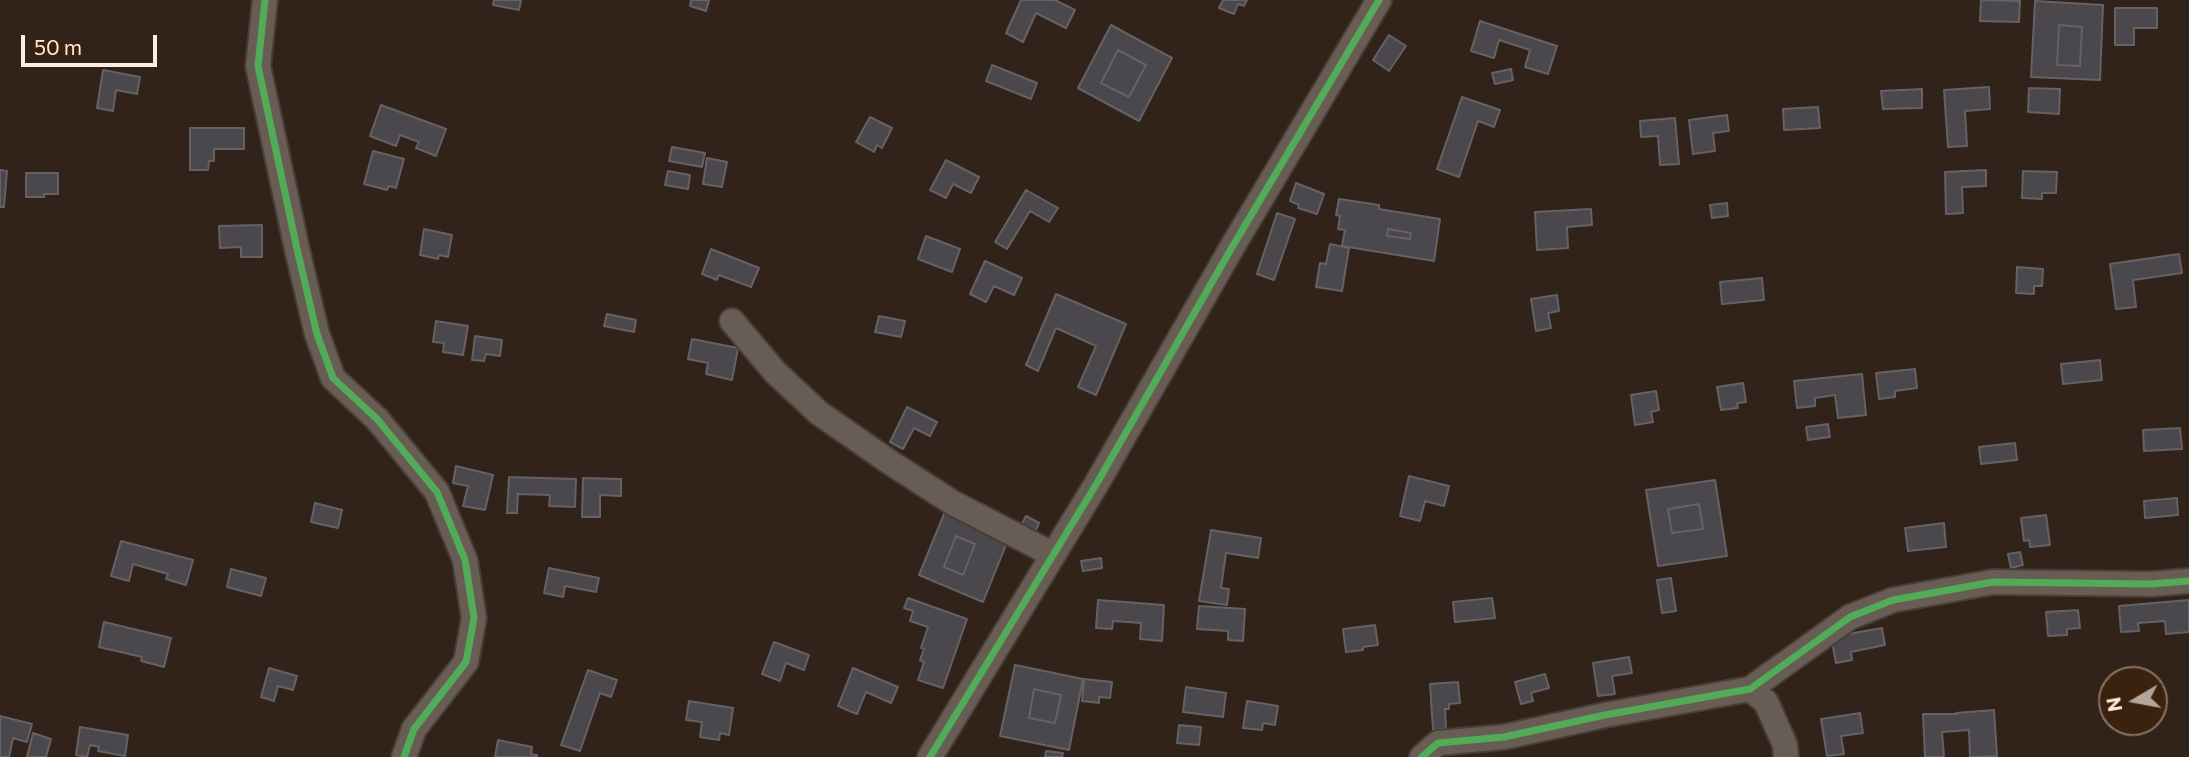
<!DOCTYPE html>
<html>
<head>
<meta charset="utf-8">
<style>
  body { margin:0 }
  #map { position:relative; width:2189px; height:757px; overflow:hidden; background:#312319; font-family:Commissioner,sans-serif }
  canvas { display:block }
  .north { position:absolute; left:2098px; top:666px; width:70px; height:70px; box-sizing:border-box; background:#3b220f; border:2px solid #897363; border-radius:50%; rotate:260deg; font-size:19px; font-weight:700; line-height:28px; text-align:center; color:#fdece0 }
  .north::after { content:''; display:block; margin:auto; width:24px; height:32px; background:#b6a69a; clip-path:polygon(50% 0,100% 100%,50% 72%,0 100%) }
  .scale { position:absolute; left:21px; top:35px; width:136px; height:32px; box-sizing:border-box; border:4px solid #fdece0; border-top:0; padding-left:9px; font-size:21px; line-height:24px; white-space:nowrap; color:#fdece0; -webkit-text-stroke:5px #3b220f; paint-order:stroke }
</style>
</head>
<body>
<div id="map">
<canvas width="2189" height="757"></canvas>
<div class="north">N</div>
<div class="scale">50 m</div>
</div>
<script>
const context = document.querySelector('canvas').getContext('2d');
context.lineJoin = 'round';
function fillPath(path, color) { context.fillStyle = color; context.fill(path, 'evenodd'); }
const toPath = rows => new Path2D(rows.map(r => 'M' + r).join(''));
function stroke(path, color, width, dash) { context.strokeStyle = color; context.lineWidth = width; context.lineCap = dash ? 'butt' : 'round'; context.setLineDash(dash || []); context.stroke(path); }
const building = toPath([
  [494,0,521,0,519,10,493,5,494,0],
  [691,0,709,0,706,11,690,6,691,0],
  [1021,0,1055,0,1075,10,1066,28,1036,13,1023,42,1006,33,1021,0],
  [1223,0,1247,0,1244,6,1238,4,1234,14,1219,8,1223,0],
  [1981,0,2020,1,2019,22,1980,21,1981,0],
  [2035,1,2103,5,2100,80,2031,77,2035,1],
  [2059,25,2082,27,2080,66,2057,65,2059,25],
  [2115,8,2157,8,2157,28,2134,28,2134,45,2115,45,2115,8],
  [1480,21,1557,46,1548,74,1525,67,1530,50,1499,40,1494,58,1471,51,1480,21],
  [1111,25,1172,58,1139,121,1078,88,1111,25],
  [1118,50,1146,65,1129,97,1101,83,1118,50],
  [2059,25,2082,27,2080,66,2057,65,2059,25],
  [1389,35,1406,46,1389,71,1373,60,1389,35],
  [1118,50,1146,65,1129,97,1101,83,1118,50],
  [992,65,1037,83,1031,99,986,81,992,65],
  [1511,69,1513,80,1495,84,1492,73,1511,69],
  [103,70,140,77,137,94,116,90,113,111,97,108,103,70],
  [1989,87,1990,109,1965,111,1967,146,1948,147,1944,90,1989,87],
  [2029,88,2060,89,2059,114,2028,112,2029,88],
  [1922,89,1922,108,1883,109,1881,91,1922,89],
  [1462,97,1500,110,1494,127,1478,121,1459,177,1437,169,1462,97],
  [381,105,446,129,436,156,416,148,419,142,400,135,396,146,370,136,381,105],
  [1818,107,1820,128,1784,130,1783,109,1818,107],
  [1727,115,1729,131,1713,133,1715,151,1693,154,1689,120,1727,115],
  [870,117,892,128,882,148,877,145,874,152,856,142,870,117],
  [1675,118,1679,164,1660,165,1658,136,1641,137,1640,121,1675,118],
  [190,128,244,128,244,149,214,149,214,161,209,161,208,170,190,170,190,128],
  [672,147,705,153,702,167,669,161,672,147],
  [373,151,404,159,396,188,389,186,387,190,364,184,373,151],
  [707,158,727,162,722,187,703,184,707,158],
  [946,160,979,177,971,193,953,184,946,198,930,190,946,160],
  [0,170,7,171,4,207,0,207,0,170],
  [1986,170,1986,186,1962,187,1963,213,1946,214,1945,172,1986,170],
  [668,171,690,175,688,189,665,185,668,171],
  [2023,171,2057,172,2056,193,2042,193,2042,199,2022,198,2023,171],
  [26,173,58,173,58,194,44,194,44,197,26,197,26,173],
  [1296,183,1324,194,1317,214,1298,208,1299,205,1290,201,1296,183],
  [1026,190,1058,208,1049,222,1030,211,1007,249,995,242,1026,190],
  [1339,199,1379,205,1379,209,1440,219,1434,261,1342,246,1345,230,1338,229,1340,216,1336,215,1339,199],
  [1388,229,1411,233,1410,239,1387,236,1388,229],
  [1727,203,1728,216,1712,218,1710,205,1727,203],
  [1591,209,1592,225,1567,227,1568,248,1537,250,1535,212,1591,209],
  [1277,213,1295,219,1274,280,1257,274,1277,213],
  [262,225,262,257,241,257,241,247,220,248,219,226,262,225],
  [424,229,452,235,448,257,439,255,438,259,420,255,424,229],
  [1388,229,1411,233,1410,239,1387,236,1388,229],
  [926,236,960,249,952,272,918,259,926,236],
  [1330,244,1349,248,1342,291,1316,287,1320,263,1326,264,1330,244],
  [711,249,759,268,751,287,719,275,717,280,702,274,711,249],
  [2179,254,2182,273,2133,280,2136,307,2116,309,2110,264,2179,254],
  [985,261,1022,278,1014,295,994,286,986,302,970,294,985,261],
  [2017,267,2043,269,2042,286,2034,286,2034,294,2016,293,2017,267],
  [1762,278,1764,300,1722,304,1720,282,1762,278],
  [1056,294,1126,324,1096,395,1078,387,1096,346,1056,328,1038,371,1026,365,1056,294],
  [1557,295,1559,311,1548,313,1551,328,1536,331,1531,299,1557,295],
  [607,314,636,320,634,332,604,326,607,314],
  [879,316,905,321,901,337,875,332,879,316],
  [436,321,468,326,463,355,443,352,444,343,433,342,436,321],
  [475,336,502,340,500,356,486,354,484,361,472,360,475,336],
  [692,339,738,348,732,380,706,374,708,363,688,359,692,339],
  [2100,360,2102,380,2063,384,2061,364,2100,360],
  [1915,369,1917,388,1895,391,1895,397,1879,399,1876,373,1915,369],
  [1862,374,1866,415,1838,418,1835,395,1815,398,1815,406,1797,408,1794,381,1862,374],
  [1743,383,1746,402,1737,403,1738,408,1721,410,1717,387,1743,383],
  [1656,391,1659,410,1651,412,1653,422,1635,425,1631,395,1656,391],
  [907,407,937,422,930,436,914,428,903,449,890,442,907,407],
  [1828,424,1830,437,1808,440,1806,427,1828,424],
  [2180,428,2182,449,2144,451,2143,430,2180,428],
  [2015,443,2017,460,1981,464,1979,447,2015,443],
  [456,466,493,475,485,510,463,506,468,486,453,483,456,466],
  [1409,476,1449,486,1444,506,1425,501,1420,521,1400,516,1409,476],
  [509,477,576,479,575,507,549,506,550,495,518,494,517,513,507,513,509,477],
  [583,478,621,479,621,496,600,495,600,517,582,517,583,478],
  [1715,480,1727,556,1658,566,1646,490,1715,480],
  [1699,504,1703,529,1672,533,1668,509,1699,504],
  [2177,498,2178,515,2145,518,2144,501,2177,498],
  [315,503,342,510,338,528,311,522,315,503],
  [1699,504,1703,529,1672,533,1668,509,1699,504],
  [946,509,1010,535,983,602,919,575,946,509],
  [956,536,975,544,963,575,944,567,956,536],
  [2046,515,2050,545,2030,547,2029,540,2024,541,2021,518,2046,515],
  [1026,516,1039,523,1035,532,1021,525,1026,516],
  [1944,523,1946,547,1908,551,1905,528,1944,523],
  [1211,530,1261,538,1258,558,1226,553,1221,588,1229,589,1227,605,1199,601,1211,530],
  [956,536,975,544,963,575,944,567,956,536],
  [121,541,193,560,186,585,166,579,168,574,133,564,129,581,111,576,121,541],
  [2020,552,2023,565,2011,568,2008,554,2020,552],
  [1101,558,1102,568,1083,571,1081,561,1101,558],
  [549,568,599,578,596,592,565,586,563,597,544,593,549,568],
  [231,569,266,578,261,596,227,587,231,569],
  [1671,578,1676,611,1662,613,1657,580,1671,578],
  [908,598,967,619,943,688,918,680,924,662,920,660,924,649,921,648,928,627,910,621,913,611,904,608,908,598],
  [1492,598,1495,618,1455,622,1453,602,1492,598],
  [1098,600,1164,605,1162,641,1140,639,1141,623,1113,621,1112,629,1096,628,1098,600],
  [2189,600,2189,632,2166,634,2165,621,2138,623,2139,631,2121,632,2119,606,2189,600],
  [1199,606,1245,609,1243,641,1228,640,1228,631,1197,629,1199,606],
  [2078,610,2080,628,2067,629,2067,635,2048,636,2046,612,2078,610],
  [104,622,171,638,164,667,141,661,142,657,99,647,104,622],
  [1375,625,1378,645,1363,647,1363,650,1346,652,1343,629,1375,625],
  [1882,628,1885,645,1851,652,1852,660,1836,663,1831,637,1882,628],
  [774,642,809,655,804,670,786,663,780,681,762,674,774,642],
  [1629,657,1632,673,1612,676,1615,694,1598,696,1593,663,1629,657],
  [1015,665,1083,679,1069,750,1000,736,1015,665],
  [1034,689,1061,695,1055,723,1029,718,1034,689],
  [269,668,297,676,293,690,278,686,274,701,261,697,269,668],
  [853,668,898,687,891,703,866,692,857,714,838,706,853,668],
  [588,670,617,680,611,697,600,693,580,751,561,745,588,670],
  [1545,674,1549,688,1531,693,1533,701,1521,704,1515,682,1545,674],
  [1084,679,1112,682,1110,698,1099,697,1099,703,1082,701,1084,679],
  [1458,682,1460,703,1449,704,1449,709,1445,709,1446,729,1433,730,1430,684,1458,682],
  [1186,687,1226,693,1223,717,1183,712,1186,687],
  [1034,689,1061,695,1055,723,1029,718,1034,689],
  [689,701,733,708,729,735,720,733,719,740,700,737,702,722,686,720,689,701],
  [1247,701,1278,706,1275,725,1263,723,1262,730,1243,728,1247,701],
  [1994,710,1997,756,1970,757,1969,730,1942,732,1944,757,1925,757,1923,714,1956,714,1956,713,1994,710],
  [1860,713,1863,733,1841,736,1844,754,1827,756,1821,719,1860,713],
  [0,716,32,724,27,742,13,738,9,757,0,757,0,716],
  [1179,725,1201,727,1199,745,1177,743,1179,725],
  [80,727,128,735,125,756,98,751,99,747,90,745,87,757,76,755,80,727],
  [33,733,51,739,46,757,27,757,33,733],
  [498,740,532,747,531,754,537,755,537,757,495,757,498,740],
  [1046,751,1063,753,1062,757,1045,757,1046,751]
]);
fillPath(building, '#4a474d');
stroke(building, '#666163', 2);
const minor = toPath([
  [265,0,258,66,297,249,317,334,333,378,377,419,437,492,465,560,474,618,466,662,414,729,404,757],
  [732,321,775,372,819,413,891,463,953,503,1052,554],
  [1750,689,1766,702,1785,745,1786,757],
  [930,757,1097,483,1231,249,1379,0],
  [1422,757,1438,743,1504,737,1605,715,1750,689,1850,617,1893,600,1993,582,2151,584,2189,581]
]);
stroke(minor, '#493d36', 28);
stroke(minor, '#685d55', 24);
stroke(toPath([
  [265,0,258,66,297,249,317,334,333,378,377,419,437,492,465,560,474,618,466,662,414,729,404,757],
  [930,757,1097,483,1231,249,1379,0],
  [1422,757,1438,743,1504,737,1605,715,1750,689,1850,617,1893,600,1993,582,2151,584,2189,581]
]), '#51ab58', 7);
</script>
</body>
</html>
